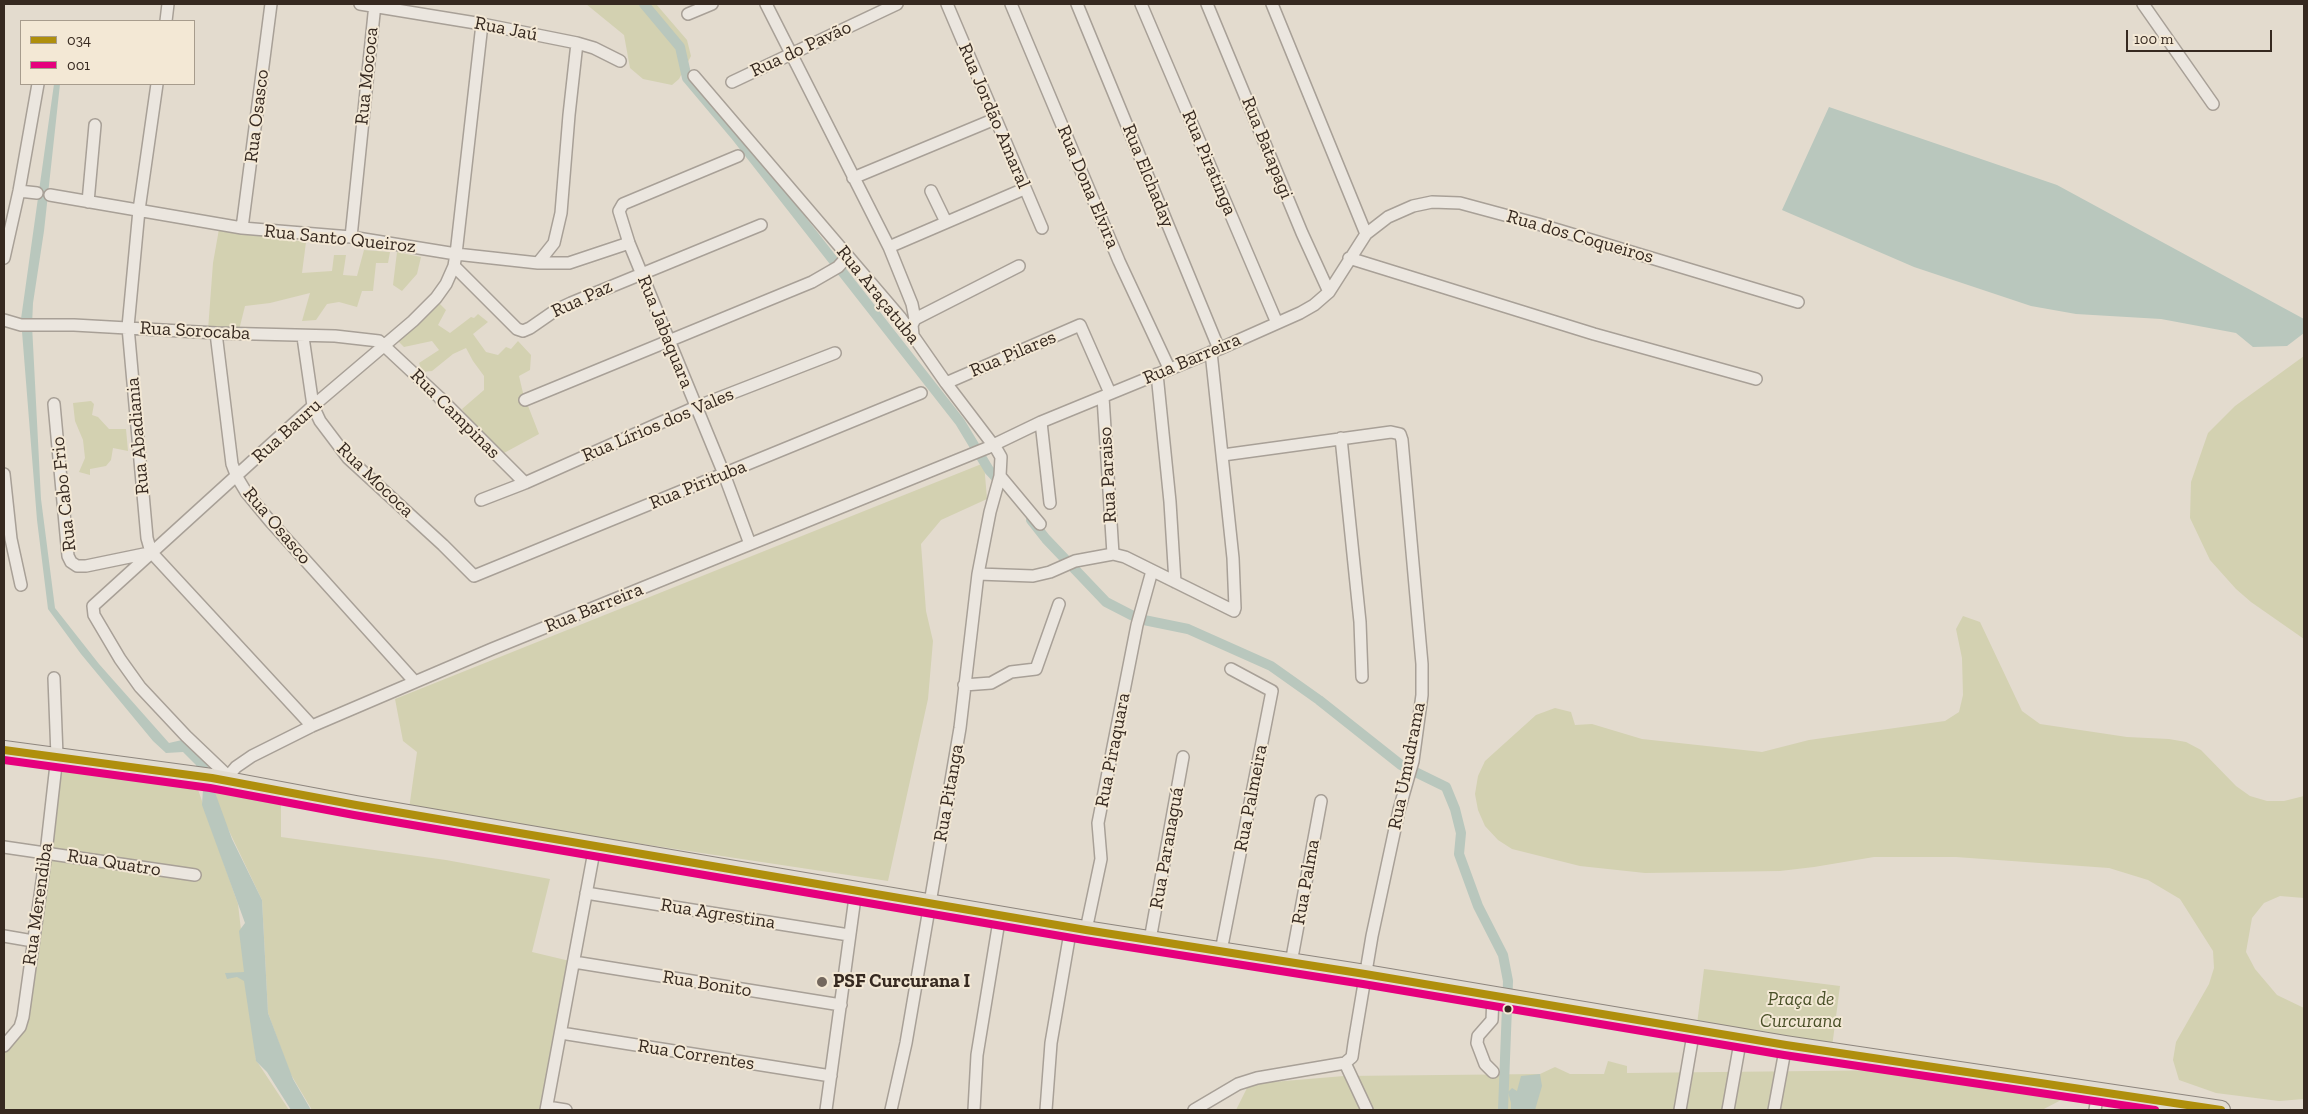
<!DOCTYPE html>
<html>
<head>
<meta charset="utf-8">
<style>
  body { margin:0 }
  #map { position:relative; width:2308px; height:1114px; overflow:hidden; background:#e3dbce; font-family:"Zilla Slab",serif }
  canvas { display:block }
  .frame { position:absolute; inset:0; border:5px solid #362920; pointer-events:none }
  .legend { position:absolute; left:20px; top:20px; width:175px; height:65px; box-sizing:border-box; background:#f3e8d5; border:1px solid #a79c8d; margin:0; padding:6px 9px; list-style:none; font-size:15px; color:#362920 }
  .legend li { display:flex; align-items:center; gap:10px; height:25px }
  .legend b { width:25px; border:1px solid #a79c8d }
  .scale { position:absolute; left:2126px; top:30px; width:146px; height:22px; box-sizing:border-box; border:2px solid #362920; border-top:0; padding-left:6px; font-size:15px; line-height:18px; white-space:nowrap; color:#362920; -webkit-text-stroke:4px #f3e8d5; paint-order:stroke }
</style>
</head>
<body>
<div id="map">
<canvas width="2308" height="1114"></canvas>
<div class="frame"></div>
<ul class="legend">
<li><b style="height:6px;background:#af8f0d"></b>034</li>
<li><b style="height:6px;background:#e5007d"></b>001</li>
</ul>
<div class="scale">100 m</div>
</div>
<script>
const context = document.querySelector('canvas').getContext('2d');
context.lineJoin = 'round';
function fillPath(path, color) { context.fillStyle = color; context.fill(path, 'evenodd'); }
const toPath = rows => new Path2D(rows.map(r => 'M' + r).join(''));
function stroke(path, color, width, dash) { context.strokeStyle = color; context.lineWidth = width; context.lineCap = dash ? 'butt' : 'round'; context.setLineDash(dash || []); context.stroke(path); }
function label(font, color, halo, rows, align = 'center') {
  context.font = font + ' "Zilla Slab",serif'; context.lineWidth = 4; context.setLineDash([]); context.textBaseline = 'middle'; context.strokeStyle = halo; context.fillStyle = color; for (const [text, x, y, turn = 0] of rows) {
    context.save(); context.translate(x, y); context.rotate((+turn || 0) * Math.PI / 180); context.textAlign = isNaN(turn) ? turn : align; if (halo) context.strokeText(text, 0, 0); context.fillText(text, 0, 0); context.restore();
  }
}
fillPath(toPath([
  [586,4,656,4,687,40,691,56,679,79,672,85,643,79,630,68,624,35],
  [219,229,306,242,302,273,332,271,334,255,346,255,343,275,357,276,364,250,390,252,388,263,376,263,373,291,362,291,357,307,339,302,327,304,316,320,302,321,310,293,270,303,245,306,239,330,208,330,213,263],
  [397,252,421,257,417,274,402,291,393,285],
  [437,301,446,310,438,325,450,333,471,317,474,318,478,314,488,322,473,334,486,352,498,355,506,347,511,349,518,341,531,355,530,370,519,376,523,393,539,434,504,453,475,429,462,409,484,390,484,376,473,361,466,348,453,354,432,371,422,372,419,363,439,350,432,341,404,347,397,340],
  [2304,356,2304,639,2251,602,2236,589,2210,560,2190,518,2191,482,2208,433,2235,406],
  [91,401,94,404,92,415,98,417,109,429,126,429,128,451,113,448,111,460,106,466,90,469,90,475,79,472,85,458,83,440,75,421,73,403],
  [984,463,987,499,941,520,921,544,926,611,933,641,928,699,888,881,409,809,417,752,403,741,395,699],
  [1963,616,1980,622,2022,711,2040,724,2127,737,2169,739,2186,742,2201,750,2236,786,2250,796,2267,801,2284,801,2304,796,2304,898,2280,896,2264,903,2252,918,2246,952,2255,969,2277,995,2304,1008,2304,1099,2279,1101,2216,1093,2179,1080,2173,1060,2176,1042,2209,984,2214,968,2213,951,2180,899,2148,880,2109,868,1956,857,1874,857,1814,867,1780,871,1645,873,1580,866,1512,849,1498,840,1485,826,1478,810,1475,794,1478,776,1485,761,1536,715,1555,708,1571,712,1575,725,1592,724,1642,739,1762,752,1809,740,1945,721,1959,712,1963,695,1962,658,1956,629],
  [56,763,195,781,238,904,256,1060,289,1110,4,1110,4,1052,24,1027],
  [210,791,281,805,281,837,446,860,550,879,532,952,574,962,542,1110,312,1110,290,1073,268,1013,262,900],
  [1704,969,1840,986,1832,1047,1697,1024],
  [1608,1061,1627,1066,1627,1073,1905,1070,2066,1094,2063,1099,2042,1110,1236,1110,1249,1084,1344,1076,1540,1074,1555,1067,1570,1074,1604,1074]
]), '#d3d1b1');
fillPath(toPath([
  [54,84,60,84,44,231,33,303,32,325,41,499,55,608,99,664,169,743,182,740,195,748,207,763,213,787,232,839,262,900,268,1013,293,1079,311,1110,291,1110,267,1072,256,1061,244,981,237,977,227,979,225,973,244,972,239,931,245,923,202,805,203,789,196,765,183,752,166,753,153,741,81,654,48,609,37,520,21,319],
  [1829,107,2057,185,2304,319,2304,333,2287,346,2253,347,2236,333,2161,319,2076,314,2031,306,1914,267,1782,210],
  [1540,1074,1542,1086,1535,1110,1511,1110,1511,1103,1508,1092,1512,1088,1517,1091,1521,1076]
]), '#b9c7bd');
stroke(toPath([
  [644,4,680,47,687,78,735,135,960,422,989,470,1003,485],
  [1031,520,1046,539,1106,602,1139,619,1188,629,1271,666,1319,700,1401,765,1446,787,1455,809,1461,833,1459,854,1478,906,1503,955,1508,981,1503,1110]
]), '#b9c7bd', 10);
const street = toPath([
  [360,4,482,24,577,43,594,48,620,61],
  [766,4,889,247,912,304,915,319,912,325,913,335],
  [947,4,1042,228],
  [1011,4,1119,261,1169,368],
  [1077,4,1219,349],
  [1141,4,1277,323],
  [1207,4,1302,233,1329,292],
  [1272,4,1366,234],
  [2143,4,2213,104],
  [688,14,712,4],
  [166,21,168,4],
  [694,76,900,317,946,383,997,450,1001,457,1000,476,1040,524],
  [732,82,897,4],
  [157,84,139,210,128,327,147,538,151,552,312,726],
  [738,156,623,204,619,211,629,243,724,474,750,544],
  [853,178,995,119],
  [19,191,37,193],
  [931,191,946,222],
  [50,195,242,228,351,237,456,254,538,263,569,263,629,243],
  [88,202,95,125],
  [242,228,271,4],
  [351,237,375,4],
  [889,247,1024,189],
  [4,258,19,191,38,84],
  [1349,258,1594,334,1756,379],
  [538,263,554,243,561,213,569,115,577,43],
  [454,266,517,329,523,331,530,328,556,310,571,303,761,225],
  [915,319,1019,266],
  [4,320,21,325,74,325,216,333,335,336,379,341,439,397,525,483],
  [216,333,232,464,237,477,246,492,270,521,415,682],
  [303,337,313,406,320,421,348,458,443,545,474,576,921,393],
  [1157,374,1170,502,1175,582],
  [946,383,1080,325,1110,393],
  [1103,397,1113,554],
  [525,400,812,282,838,267,847,257],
  [54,404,68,556,71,562,77,566,86,566,149,553],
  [1041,422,1050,503],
  [1341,438,1360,622,1362,677],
  [1223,455,1391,432,1400,434,1402,440,1422,664,1422,695,1413,761,1399,810,1372,936,1354,1043,1352,1057,1345,1063],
  [4,474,11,539,21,585],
  [481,500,525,483,696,407,835,353],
  [978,574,1033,576,1050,572,1075,561,1113,554,1125,557,1234,611,1235,608,1233,558,1211,352],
  [964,685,991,683,1011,672,1036,669,1059,604],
  [228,776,186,736,140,687,120,659,94,615,93,606,313,406,413,321,436,298,446,284,454,266,456,254,482,24],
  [225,780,236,767,252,756,312,726,492,649,987,448,1041,422,1219,349,1300,313,1314,305,1329,292,1366,234,1388,217,1413,206,1432,202,1460,203,1538,224,1798,302],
  [4,847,195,875],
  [586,893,849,935],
  [1086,930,1101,859,1098,823,1137,625,1152,571],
  [4,936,33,941],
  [1150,940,1183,757],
  [1221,951,1272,691,1231,669],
  [574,962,841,1005],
  [1291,963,1321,801],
  [1493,996,1492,1020,1478,1036,1477,1043,1485,1064,1493,1072],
  [561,1033,831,1076],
  [4,1046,20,1027,23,1017,46,853,57,756,54,678],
  [1345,1063,1367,1110],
  [547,1107,566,1110],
  [546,1110,595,846],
  [826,1110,856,890],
  [891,1110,906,1043,960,728,978,574,990,512,1000,476],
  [974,1110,977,1055,1000,915],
  [1046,1110,1051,1043,1071,927],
  [1194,1110,1238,1084,1257,1078,1345,1063],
  [1680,1110,1694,1029],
  [1728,1110,1741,1037],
  [1774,1110,1786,1045],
  [2095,1110,2098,1092]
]);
const primary = toPath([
  [4,750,212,778,356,805,1086,930,1365,974,1786,1045,2221,1110]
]);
stroke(street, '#a8a097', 14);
stroke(primary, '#8e867e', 20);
stroke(street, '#ebe6df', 11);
stroke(primary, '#e2dcd1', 18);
stroke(toPath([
  [4,750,212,778,356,805,1086,930,1365,974,1786,1045,2221,1110]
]), '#af8f0d', 8);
stroke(toPath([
  [4,760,210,788,354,815,1084,940,1363,984,1784,1055,2155,1110]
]), '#e5007d', 8);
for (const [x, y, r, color] of [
  [822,982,6,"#73675d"],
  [1508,1009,4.5,"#362920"]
]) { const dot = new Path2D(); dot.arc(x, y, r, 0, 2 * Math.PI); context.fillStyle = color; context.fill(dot); stroke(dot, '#f3e8d5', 2); }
label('19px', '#362920', '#f3e8d5', [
  ["Rua Jaú",506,29,11],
  ["Rua do Pavão",801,49,-25],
  ["Rua Mococa",367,76,-84],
  ["Rua Osasco",257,116,-83],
  ["Rua Jordão Amaral",994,116,67],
  ["Rua Batapagi",1267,148,68],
  ["Rua Piratinga",1209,163,67],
  ["Rua Elchaday",1148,176,68],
  ["Rua Dona Elvira",1088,187,67],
  ["Rua dos Coqueiros",1580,237,16],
  ["Rua Santo Queiroz",340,239,6],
  ["Rua Araçatuba",878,295,51],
  ["Rua Paz",582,299,-25],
  ["Rua Sorocaba",195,331,3],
  ["Rua Jabaquara",665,332,68],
  ["Rua Pilares",1013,354,-23],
  ["Rua Barreira",1192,359,-23],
  ["Rua Campinas",455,414,45],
  ["Rua Lírios dos Vales",658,425,-23],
  ["Rua Bauru",287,431,-42],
  ["Rua Abadiania",138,436,-95],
  ["Rua Paraiso",1108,475,-93],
  ["Rua Mococa",375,480,44],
  ["Rua Pirituba",698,485,-22],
  ["Rua Cabo Frio",64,494,-96],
  ["Rua Osasco",277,526,50],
  ["Rua Barreira",594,608,-22],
  ["Rua Piraquara",1113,750,-79],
  ["Rua Umudrama",1407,766,-79],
  ["Rua Pitanga",949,793,-80],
  ["Rua Palmeira",1251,798,-79],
  ["Rua Paranaguá",1167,848,-80],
  ["Rua Quatro",114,863,9],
  ["Rua Palma",1306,882,-80],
  ["Rua Merendiba",38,904,-82],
  ["Rua Agrestina",718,914,9],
  ["Rua Bonito",707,984,9],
  ["Rua Correntes",696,1055,9]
]);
label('bold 19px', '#362920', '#f3e8d5', [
  ["PSF Curcurana I",833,982]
], 'left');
label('italic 19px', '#495028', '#f3e8d5', [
  ["Praça de",1801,1000],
  ["Curcurana",1801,1022]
]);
</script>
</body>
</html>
